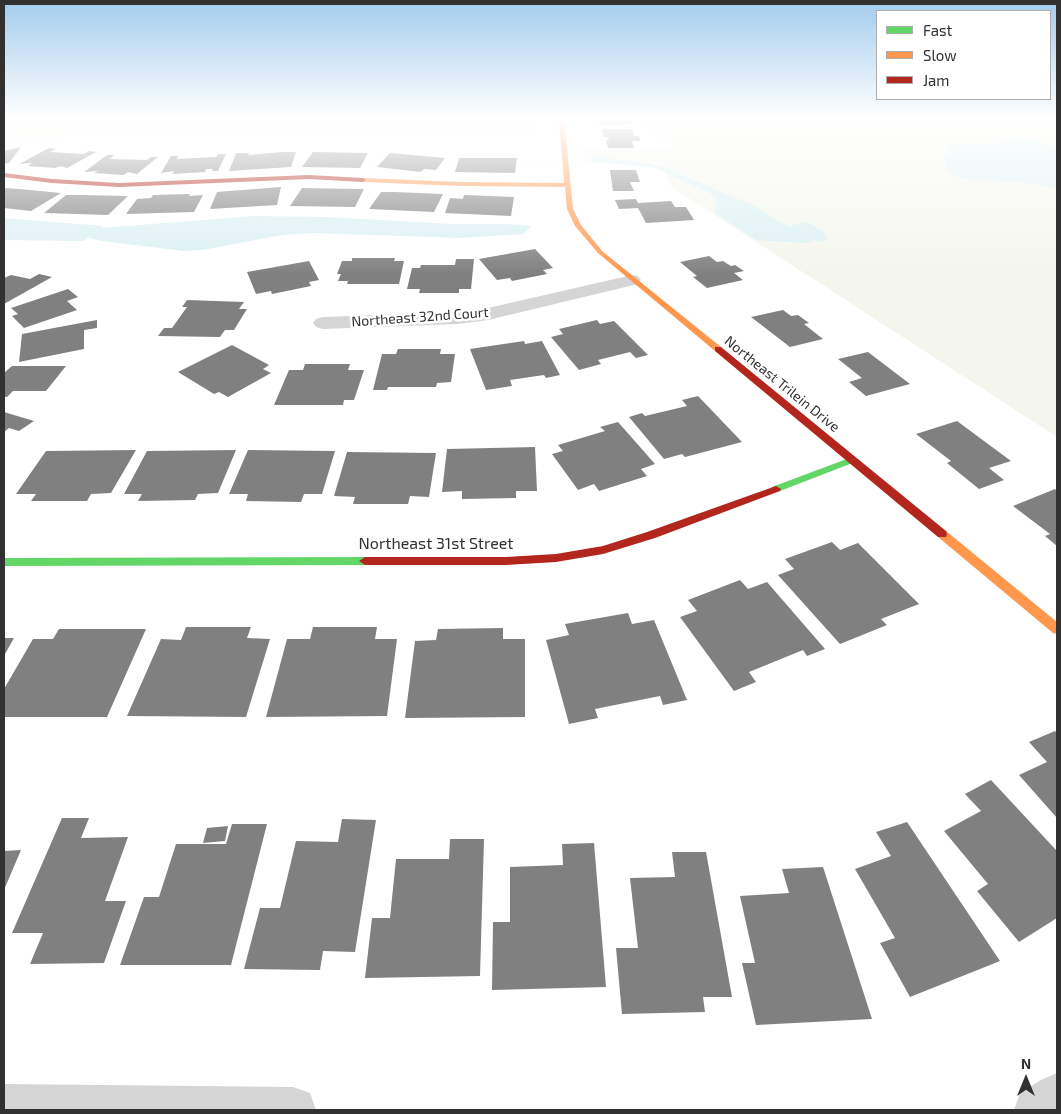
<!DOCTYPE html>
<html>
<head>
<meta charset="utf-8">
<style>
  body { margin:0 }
  #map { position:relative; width:1061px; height:1114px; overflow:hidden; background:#fff; font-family:"Exo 2",sans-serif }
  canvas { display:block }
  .frame { position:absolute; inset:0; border:5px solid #313131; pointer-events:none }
  .legend { position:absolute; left:876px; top:10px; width:175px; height:90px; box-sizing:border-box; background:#fff; border:1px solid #adadad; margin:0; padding:6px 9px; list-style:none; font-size:15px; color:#313131 }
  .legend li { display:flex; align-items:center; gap:10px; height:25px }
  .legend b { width:25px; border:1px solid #adadad }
  .north { position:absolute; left:1001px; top:1054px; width:50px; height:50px; -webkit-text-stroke:4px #fff; paint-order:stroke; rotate:0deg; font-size:14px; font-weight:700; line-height:20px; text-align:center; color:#313131 }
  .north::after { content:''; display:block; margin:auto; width:18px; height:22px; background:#313131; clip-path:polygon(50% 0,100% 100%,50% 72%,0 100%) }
</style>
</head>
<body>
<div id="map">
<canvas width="1061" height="1114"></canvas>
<div class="frame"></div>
<ul class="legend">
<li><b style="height:6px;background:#63d668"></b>Fast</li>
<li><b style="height:6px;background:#ff974d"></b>Slow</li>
<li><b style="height:6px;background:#b3261e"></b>Jam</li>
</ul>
<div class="north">N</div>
</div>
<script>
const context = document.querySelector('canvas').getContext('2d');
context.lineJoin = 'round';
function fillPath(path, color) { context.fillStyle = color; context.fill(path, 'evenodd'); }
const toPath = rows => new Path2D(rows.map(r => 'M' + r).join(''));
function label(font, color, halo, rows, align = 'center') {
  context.font = font + ' "Exo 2",sans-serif'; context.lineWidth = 5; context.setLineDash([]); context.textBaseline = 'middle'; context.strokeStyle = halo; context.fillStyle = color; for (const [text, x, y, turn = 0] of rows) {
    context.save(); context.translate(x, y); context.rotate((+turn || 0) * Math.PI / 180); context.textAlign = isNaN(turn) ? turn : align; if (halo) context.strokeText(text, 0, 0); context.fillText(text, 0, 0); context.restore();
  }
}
fillPath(toPath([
  [4,119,533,119,533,130,461,134,302,130,231,136,96,135,4,138],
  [642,119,1057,119,1057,437,673,188,663,168,618,163,585,164,583,149,674,149]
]), '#f4f6ed');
fillPath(toPath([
  [1011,137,1037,141,1057,149,1057,188,1028,183,961,179,947,169,944,160,950,147,954,145,995,145],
  [597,157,643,162,667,168,725,194,752,204,783,224,791,227,794,224,807,222,822,231,828,240,817,242,812,239,812,242,804,243,756,240,715,213,716,198,711,194,656,168,593,162,591,159],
  [254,216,329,217,450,224,503,224,526,225,531,227,523,234,461,238,313,233,283,235,202,250,184,251,102,241,89,238,91,235,84,241,4,240,4,218,103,226,101,228]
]), '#dbf0f3');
fillPath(toPath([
  [599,119,631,119,632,121,631,124,600,126],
  [602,129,632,129,634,136,639,136,640,141,632,141,634,148,608,148,606,140,609,140,608,137,604,137],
  [21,147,9,163,4,164,4,151],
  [49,148,56,149,50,152,84,154,89,151,96,152,67,168,60,166,55,168,28,166,32,163,19,164],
  [283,152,296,152,291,167,229,171,236,153,249,153,248,155],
  [313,152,368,153,360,168,302,167],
  [390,153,445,158,436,170,424,169,421,172,377,167],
  [218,154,226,154,218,171,212,171,213,169,206,169,205,172,173,174,174,171,161,173,171,156,178,156,177,159,216,157],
  [107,155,114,155,110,159,147,160,151,157,158,157,137,174,128,172,124,175,94,173,98,171,84,172],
  [459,158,517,158,515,173,455,172],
  [610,170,636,170,640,182,630,182,634,191,613,191],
  [281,187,277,205,210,209,217,192],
  [6,188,19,189,61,193,31,211,4,208,4,189],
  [302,188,364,189,355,207,290,206],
  [381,192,395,192,443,194,434,212,369,209],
  [190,194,189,196,203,195,194,212,126,214,137,199,151,198,153,195],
  [66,195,81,195,128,196,108,215,44,213],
  [464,195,514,197,511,216,445,213,450,198,463,199],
  [636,199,638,203,671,201,675,207,686,207,694,220,646,223,638,208,619,209,615,200],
  [535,249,553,268,543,270,547,274,512,281,510,278,497,280,479,259],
  [709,256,717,262,723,261,731,266,735,265,744,271,734,273,743,280,707,288,693,277,697,276,680,262],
  [352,258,395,258,394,261,404,261,399,284,347,284,348,281,338,281,341,274,337,274,342,261,352,261],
  [456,259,474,259,471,289,459,289,459,293,419,293,420,289,407,289,412,268,420,268,421,265,455,265],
  [309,261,319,280,309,282,311,286,272,294,271,291,256,294,247,272],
  [39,274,52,277,4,304,4,278,11,275,30,279],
  [68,289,78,297,67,301,77,310,24,328,12,316,18,314,11,308],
  [187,300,244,302,239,309,247,309,234,330,225,330,220,337,158,336,164,328,172,328,187,307,182,307],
  [783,310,791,316,798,315,809,323,804,324,823,339,790,347,751,317],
  [97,320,97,328,84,330,84,349,19,362,22,334],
  [597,320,600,324,614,321,648,355,636,358,630,352,598,360,601,364,579,370,551,337,563,334,559,329],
  [524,341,525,344,542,341,560,375,546,378,544,375,510,380,512,386,486,390,470,349],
  [232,345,269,365,263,369,271,373,228,397,219,392,214,394,178,372],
  [398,349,441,349,440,354,455,354,451,382,437,383,436,387,388,387,387,390,373,390,382,354,396,354],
  [868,352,910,384,866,396,849,382,862,378,838,359],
  [305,364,350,364,348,370,364,370,354,400,344,400,343,405,274,405,289,370,303,370],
  [12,366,66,366,46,391,13,391,7,397,4,397,4,373],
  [698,396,742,442,685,457,682,454,664,459,629,417,642,413,645,416,687,406,682,400],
  [4,412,34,421,19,431,9,428,4,432],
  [957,421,1011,461,989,468,1004,480,979,489,947,463,951,461,916,434],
  [618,422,655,464,641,469,647,476,599,491,594,484,578,490,552,454,563,451,558,445,605,431,600,427],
  [535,447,537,491,516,491,516,498,462,499,462,491,442,492,447,449],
  [136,450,111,493,91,494,87,501,31,501,36,494,16,494,46,451],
  [236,450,218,493,198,494,195,500,138,501,142,494,124,494,147,451],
  [248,450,335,451,322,494,304,494,301,502,246,501,248,494,229,494],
  [347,452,436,453,429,497,410,496,408,504,353,504,355,497,334,496],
  [1055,489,1057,491,1057,546,1045,536,1050,534,1013,506],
  [832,542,840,550,858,543,919,604,881,619,887,625,840,644,778,575,794,569,785,559],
  [740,580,748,589,767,582,825,649,807,656,803,650,749,672,756,682,734,691,680,617,697,611,688,600],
  [628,613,632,624,654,620,687,700,663,705,660,696,595,709,598,718,569,724,546,640,569,635,565,624],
  [186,627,251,627,247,638,270,639,246,717,127,716,161,639,181,640],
  [313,627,377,627,375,639,397,639,387,716,266,717,287,639,310,639],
  [503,628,503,639,525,639,525,717,405,718,415,641,436,640,438,629],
  [59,629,146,629,107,717,4,717,4,689,33,639,53,639],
  [4,638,14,638,4,656],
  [1055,731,1057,733,1057,818,1019,775,1047,762,1029,742],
  [991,780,1057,851,1057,918,1019,942,977,891,988,884,944,831,981,811,965,794],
  [62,818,89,818,81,838,128,837,105,901,126,901,104,963,30,964,43,933,12,933],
  [342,819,376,820,355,952,323,951,320,970,244,969,260,908,280,908,296,841,338,842],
  [907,822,1000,961,910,997,880,943,895,938,855,869,891,856,876,832],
  [232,824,267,824,231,965,120,965,144,897,159,897,176,844,226,844],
  [228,826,225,841,203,843,207,828],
  [450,839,484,839,480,976,365,978,372,918,390,918,396,859,449,859],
  [594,843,606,987,492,990,493,922,510,922,510,867,563,865,562,844],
  [21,850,4,890,4,851],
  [672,852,706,852,732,997,703,997,705,1012,622,1014,616,948,638,948,630,878,675,877],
  [823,867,872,1019,756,1025,742,963,755,963,740,896,789,893,782,869]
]), '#808080');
fillPath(toPath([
  [632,275,638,276,641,280,638,284,488,320,458,324,323,329,316,327,313,323,316,319,323,317,458,312,488,308,632,275],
  [1057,1073,1057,1110,1014,1110,1020,1093,1041,1080,1057,1073],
  [4,1084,293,1087,310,1093,316,1110,4,1110,4,1084]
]), '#d5d5d5');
fillPath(toPath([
  [852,457,855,458,857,460,855,462,780,491,776,492,771,489,772,487,852,457],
  [365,557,371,561,365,565,4,566,4,558,365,557]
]), '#63d668');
fillPath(toPath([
  [559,119,564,119,573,209,581,225,602,251,721,347,721,351,715,351,598,253,575,226,567,209,565,187,460,186,363,182,360,180,363,178,460,182,564,183,559,119],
  [942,530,946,531,1057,622,1057,634,1053,633,938,537,937,534,942,530]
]), '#ff974d');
fillPath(toPath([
  [4,173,52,179,119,183,309,175,363,178,366,180,363,182,309,179,119,187,52,183,4,177,4,173],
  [715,347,721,347,946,531,947,534,946,537,938,537,715,351,715,347],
  [776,486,781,489,780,491,655,538,603,554,556,562,506,565,365,565,359,561,365,557,506,557,556,554,603,546,647,532,776,486]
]), '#b3261e');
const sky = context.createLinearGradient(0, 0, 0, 275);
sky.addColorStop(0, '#a3ccec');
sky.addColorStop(0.43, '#fff');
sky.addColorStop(1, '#ffffff00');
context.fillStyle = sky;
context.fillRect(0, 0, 1061, 275);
label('14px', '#313131', '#fff', [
  ["Northeast 32nd Court",420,317,-4],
  ["Northeast Trilein Drive",782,384,39]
]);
label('16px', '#313131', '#fff', [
  ["Northeast 31st Street",436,544]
]);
</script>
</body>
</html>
